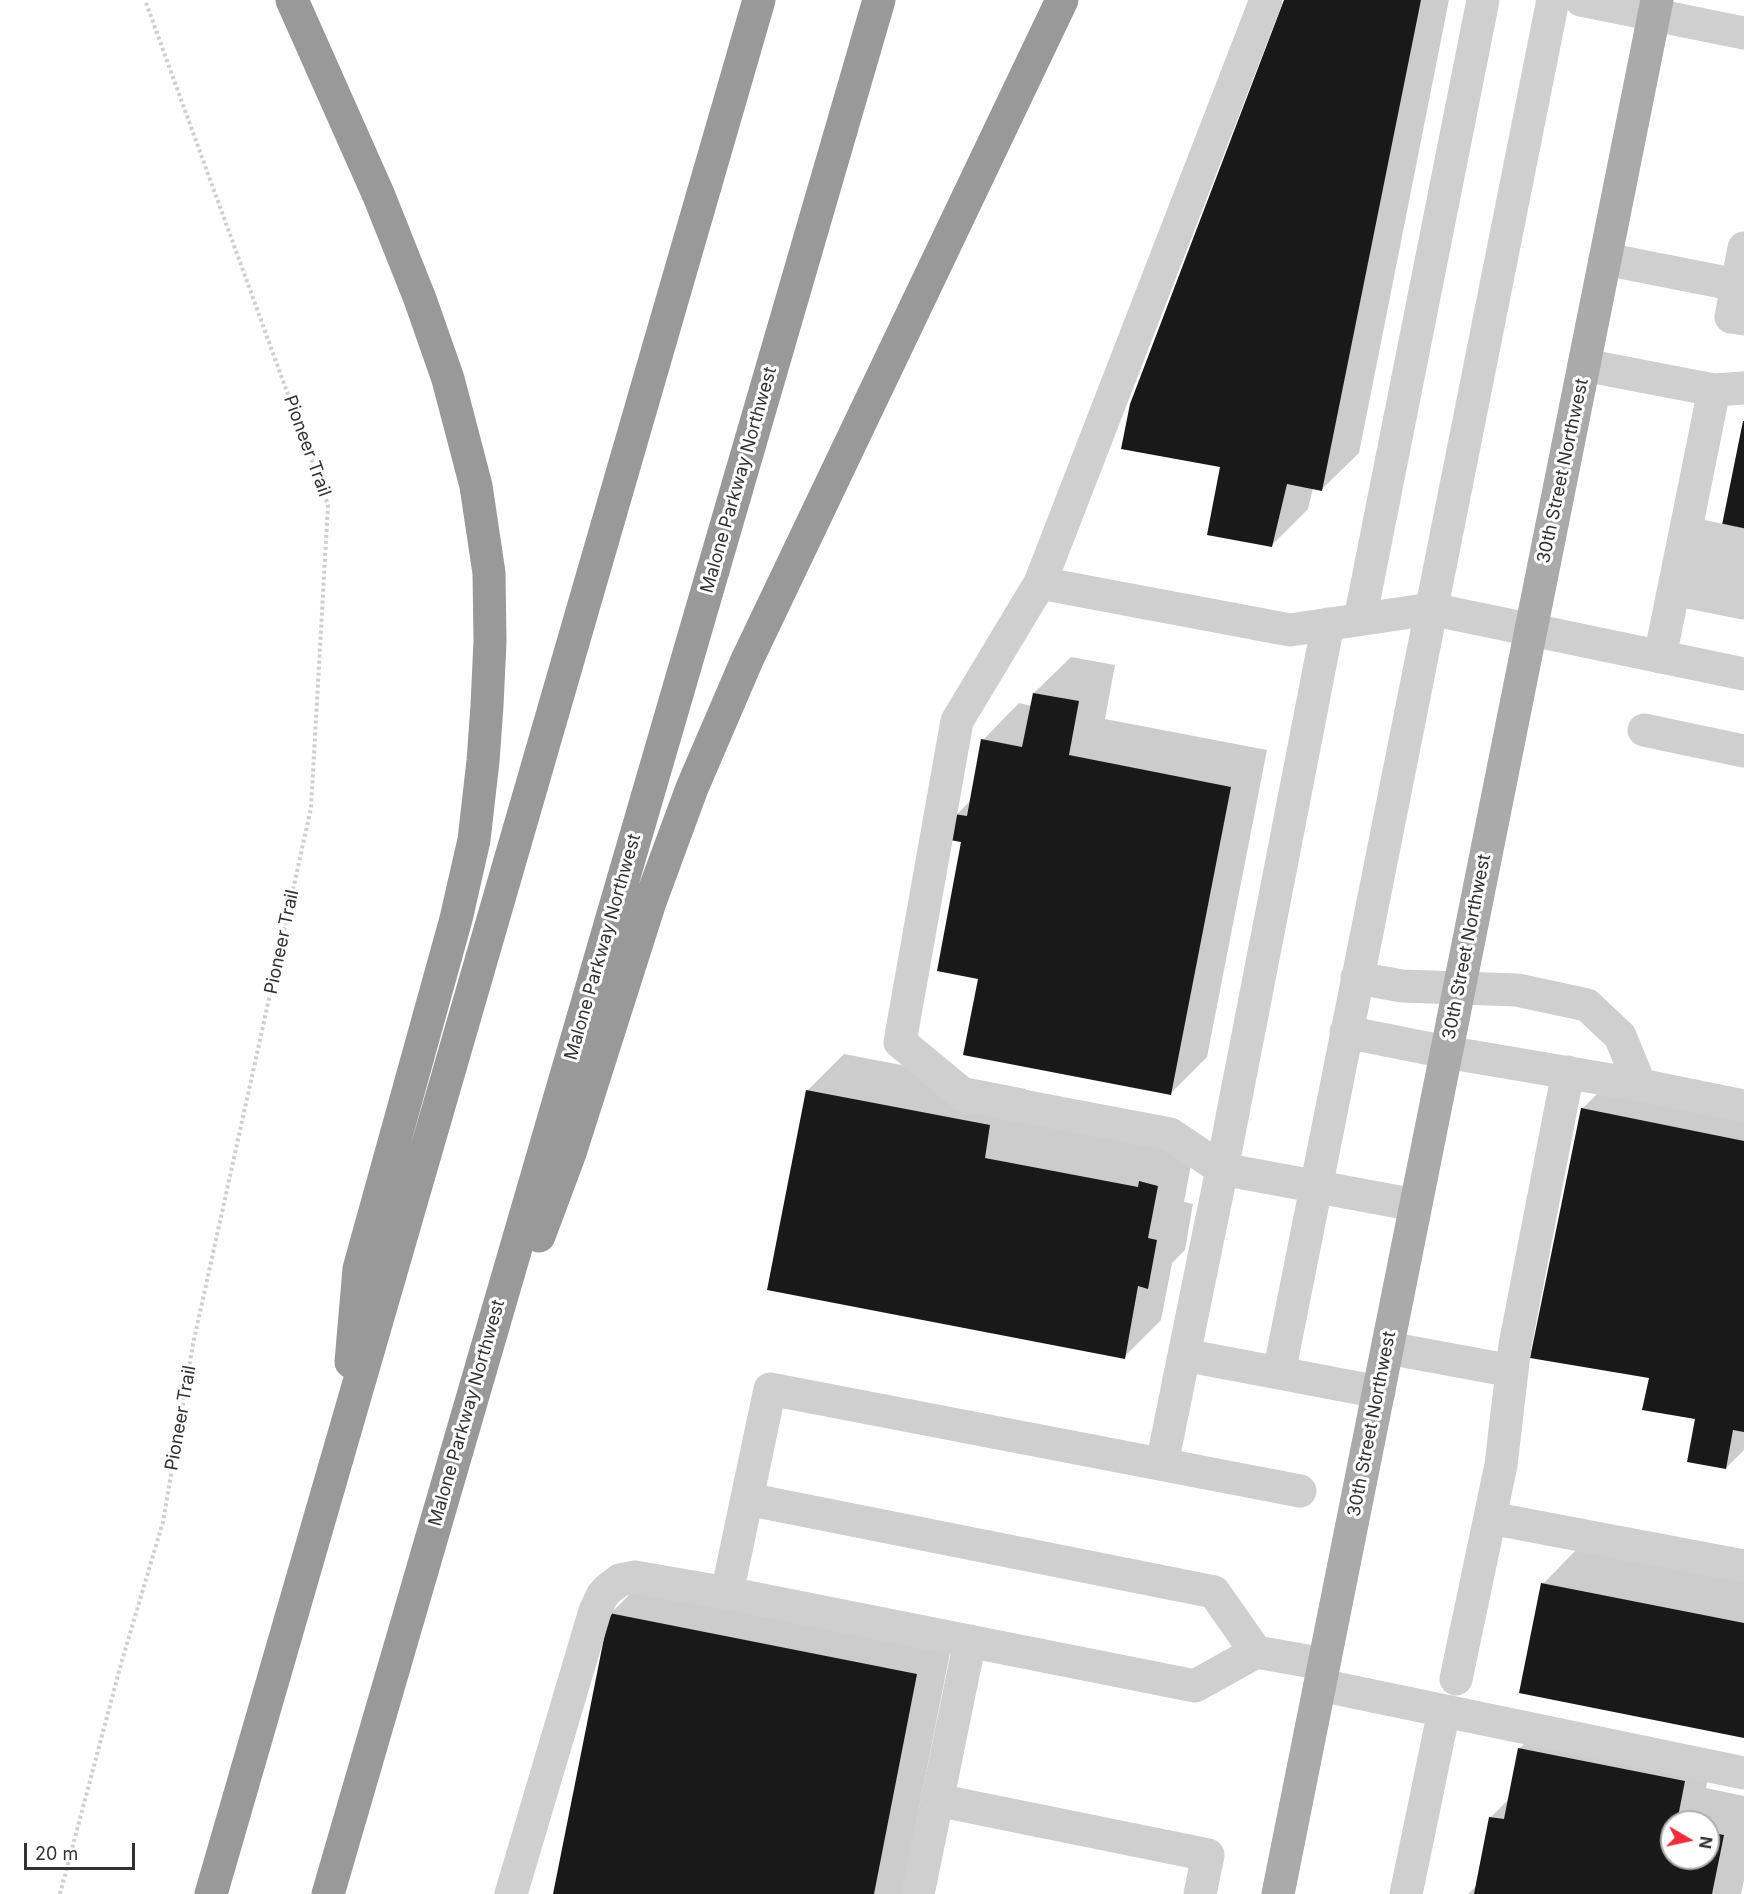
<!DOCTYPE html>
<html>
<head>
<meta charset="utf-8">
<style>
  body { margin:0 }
  #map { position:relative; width:1744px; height:1894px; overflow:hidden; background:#fff; font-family:Inter,sans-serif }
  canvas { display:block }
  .north { position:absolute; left:1660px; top:1810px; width:60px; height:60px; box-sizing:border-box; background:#fff; border:2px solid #adadad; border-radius:50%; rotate:99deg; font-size:16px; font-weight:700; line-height:24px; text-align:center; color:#323232 }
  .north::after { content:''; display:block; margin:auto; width:21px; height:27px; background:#ef2e39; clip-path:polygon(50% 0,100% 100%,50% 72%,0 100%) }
  .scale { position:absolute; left:24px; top:1843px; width:111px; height:27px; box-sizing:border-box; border:3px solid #323232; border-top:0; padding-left:8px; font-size:18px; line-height:21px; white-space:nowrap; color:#323232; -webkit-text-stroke:4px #fff; paint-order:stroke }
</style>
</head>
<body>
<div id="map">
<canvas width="1744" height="1894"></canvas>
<div class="north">N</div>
<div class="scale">20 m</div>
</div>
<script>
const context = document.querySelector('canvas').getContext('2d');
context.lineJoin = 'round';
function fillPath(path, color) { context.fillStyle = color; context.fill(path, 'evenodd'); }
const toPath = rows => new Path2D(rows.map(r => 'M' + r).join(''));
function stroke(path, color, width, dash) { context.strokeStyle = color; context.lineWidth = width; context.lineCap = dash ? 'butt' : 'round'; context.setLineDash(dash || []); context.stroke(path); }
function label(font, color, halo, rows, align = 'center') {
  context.font = font + ' Inter,sans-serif'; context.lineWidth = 6; context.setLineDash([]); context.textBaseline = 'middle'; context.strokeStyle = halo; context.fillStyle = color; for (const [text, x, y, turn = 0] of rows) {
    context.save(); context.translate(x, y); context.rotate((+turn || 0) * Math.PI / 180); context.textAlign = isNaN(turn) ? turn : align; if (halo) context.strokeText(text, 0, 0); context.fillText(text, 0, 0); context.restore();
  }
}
fillPath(toPath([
  [1286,0,1449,0,1359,453,1322,489,1313,488,1308,509,1272,545,1222,466],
  [1071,657,1115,665,1105,719,1267,750,1207,1057,1170,1094,980,978,963,841,956,815,971,800,983,740,1019,703,1032,706,1034,693],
  [844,1054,1026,1089,1020,1121,1194,1149,1184,1202,1193,1204,1185,1250,1172,1263,1161,1320,1124,1357,807,1091],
  [1619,1072,1744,1097,1744,1450,1726,1468,1697,1418,1651,1377,1582,1109],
  [1579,1547,1744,1580,1744,1736,1543,1584],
  [647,1577,953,1638,902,1894,555,1894,610,1614],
  [1547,1721,1712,1753,1706,1788,1744,1796,1744,1880,1741,1894,1468,1894,1477,1885,1491,1817,1510,1798,1519,1749],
  [1672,1822,1708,1822,1708,1858,1672,1858]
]), '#0003');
fillPath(toPath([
  [1284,0,1421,0,1322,491,1287,484,1272,547,1207,535,1220,467,1121,449,1130,404],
  [1743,421,1744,421,1744,534,1721,530],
  [1033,693,1079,701,1069,755,1231,787,1171,1095,963,1055,978,979,937,971,961,842,950,840,954,814,967,816,981,739,1022,747],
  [806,1090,990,1125,985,1158,1138,1187,1139,1181,1158,1186,1148,1238,1157,1240,1148,1289,1138,1286,1125,1359,767,1290],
  [1581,1108,1744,1141,1744,1432,1733,1430,1726,1469,1687,1462,1695,1419,1642,1410,1649,1378,1530,1358],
  [1541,1583,1744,1623,1744,1738,1519,1693],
  [609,1613,917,1674,874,1894,553,1894],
  [1518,1748,1685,1781,1677,1822,1672,1822,1672,1858,1708,1858,1708,1832,1724,1835,1712,1894,1474,1894,1489,1817,1504,1819]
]), '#191919');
stroke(toPath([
  [60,1894,121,1664,163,1522,193,1344,311,808,328,505,145,0]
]), '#cfcfcf', 4, [3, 3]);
stroke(toPath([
  [1266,0,1040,583,957,721,900,1042,964,1095,1170,1134,1222,1169,1415,1205],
  [1581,0,1744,33],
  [1605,259,1737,285,1731,317,1744,319],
  [1737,285,1744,248],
  [1584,365,1714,390,1660,657],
  [1714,390,1744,388],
  [1686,533,1744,545],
  [1680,561,1744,574],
  [1040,583,1290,630,1431,609,1744,674],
  [1674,589,1744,603],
  [1360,619,1483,0],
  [1328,624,1222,1169,1184,1355,1279,1373,1553,0],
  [1644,730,1744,751],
  [1357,978,1402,986,1517,990,1587,1005,1620,1036,1640,1085],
  [1346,1032,1446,1052,1640,1085,1744,1106],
  [1388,1348,1512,1371],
  [1279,1373,1379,1392],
  [1162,1464,1184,1355],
  [1300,1491,770,1389,727,1593,1195,1686,1256,1652,1324,1664],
  [747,1499,1214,1592,1256,1652],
  [1490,1518,1744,1566],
  [1456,1679,1501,1465,1515,1345,1568,1072],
  [1320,1685,1744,1773],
  [937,1800,1208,1855,1200,1894],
  [511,1894,595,1611,602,1596,608,1589,620,1580,635,1577,727,1593],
  [918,1894,970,1641],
  [1406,1894,1444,1711]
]), '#cfcfcf', 33);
stroke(toPath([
  [1278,1894,1657,0]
]), '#aaa', 33);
stroke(toPath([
  [292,0,379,196,420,299,448,379,476,486,489,573,490,641,487,706,483,761,474,840,456,919,359,1269,351,1362],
  [539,1236,570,1153,650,902,692,788,747,660,1062,0],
  [211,1894,759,0],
  [328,1894,879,0]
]), '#999', 33);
label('18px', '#323232', '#fff', [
  ["Pioneer Trail",307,446,70],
  ["30th Street Northwest",1563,471,-78],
  ["Malone Parkway Northwest",739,480,-74],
  ["Pioneer Trail",282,942,-78],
  ["Malone Parkway Northwest",603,947,-74],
  ["30th Street Northwest",1467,947,-79],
  ["Malone Parkway Northwest",467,1413,-74],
  ["Pioneer Trail",181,1418,-80],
  ["30th Street Northwest",1372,1424,-79]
]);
</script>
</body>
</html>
